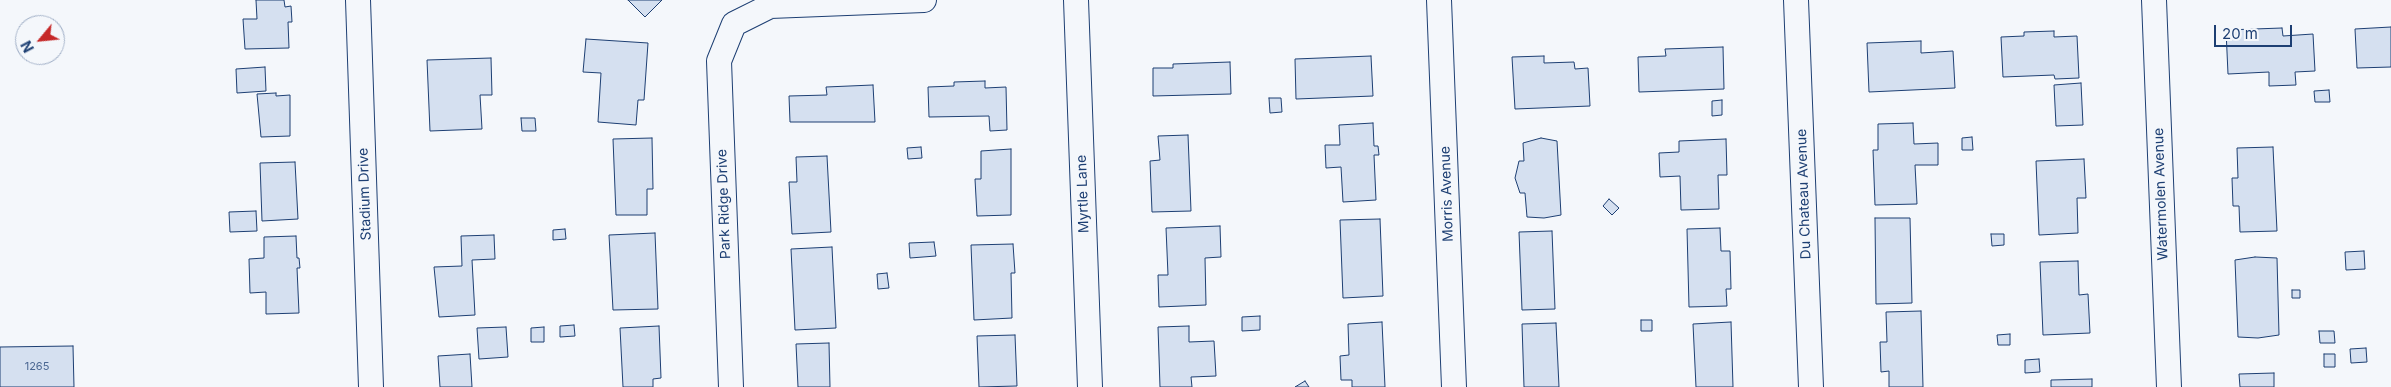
<!DOCTYPE html>
<html>
<head>
<meta charset="utf-8">
<style>
  body { margin:0 }
  #map { position:relative; width:2391px; height:387px; overflow:hidden; background:#f4f7fb; font-family:Inter,sans-serif }
  canvas { display:block }
  .north { position:absolute; left:15px; top:15px; width:50px; height:50px; box-sizing:border-box; background:#f4f7fb; border:1px solid #9eadc5; border-radius:50%; rotate:242deg; font-size:14px; font-weight:700; line-height:20px; text-align:center; color:#1d3f73 }
  .north::after { content:''; display:block; margin:auto; width:18px; height:22px; background:#c62828; clip-path:polygon(50% 0,100% 100%,50% 72%,0 100%) }
  .scale { position:absolute; left:2214px; top:25px; width:78px; height:22px; box-sizing:border-box; border:2px solid #1d3f73; border-top:0; padding-left:6px; font-size:15px; line-height:18px; white-space:nowrap; color:#1d3f73; -webkit-text-stroke:4px #f4f7fb; paint-order:stroke }
</style>
</head>
<body>
<div id="map">
<canvas width="2391" height="387"></canvas>
<div class="north">N</div>
<div class="scale">20 m</div>
</div>
<script>
const context = document.querySelector('canvas').getContext('2d');
context.lineJoin = 'round';
function fillPath(path, color) { context.fillStyle = color; context.fill(path, 'evenodd'); }
const toPath = rows => new Path2D(rows.map(r => 'M' + r).join(''));
function stroke(path, color, width, dash) { context.strokeStyle = color; context.lineWidth = width; context.lineCap = dash ? 'butt' : 'round'; context.setLineDash(dash || []); context.stroke(path); }
function label(font, color, halo, rows, align = 'center') {
  context.font = font + ' Inter,sans-serif'; context.lineWidth = 4; context.setLineDash([]); context.textBaseline = 'middle'; context.strokeStyle = halo; context.fillStyle = color; for (const [text, x, y, turn = 0] of rows) {
    context.save(); context.translate(x, y); context.rotate((+turn || 0) * Math.PI / 180); context.textAlign = isNaN(turn) ? turn : align; if (halo) context.strokeText(text, 0, 0); context.fillText(text, 0, 0); context.restore();
  }
}
const building = toPath([
  [256,0,284,0,285,7,291,6,292,22,288,22,289,48,245,49,243,19,257,19,256,0],
  [628,0,662,0,645,17,628,0],
  [2391,27,2391,67,2357,68,2355,29,2391,27],
  [2282,28,2283,36,2313,34,2315,71,2295,72,2296,85,2269,86,2269,72,2228,74,2226,30,2282,28],
  [2054,31,2054,37,2077,36,2079,78,2055,79,2054,75,2003,77,2001,37,2024,36,2024,32,2054,31],
  [586,39,648,43,644,100,638,100,636,125,598,122,601,73,583,72,586,39],
  [1921,41,1921,53,1953,51,1955,88,1869,92,1867,43,1921,41],
  [1723,47,1724,89,1639,92,1638,57,1666,56,1665,49,1723,47],
  [1371,56,1373,96,1296,99,1295,59,1371,56],
  [1544,56,1544,63,1574,62,1575,69,1588,68,1590,106,1515,109,1512,57,1544,56],
  [491,58,492,95,480,95,482,129,430,131,427,60,491,58],
  [1230,62,1231,94,1153,96,1153,68,1173,68,1173,64,1230,62],
  [265,67,266,91,237,93,236,69,265,67],
  [985,81,985,88,1006,87,1007,130,990,131,989,116,929,117,928,87,954,86,954,82,985,81],
  [2081,83,2083,125,2056,126,2054,85,2081,83],
  [873,85,875,122,790,122,789,96,827,95,826,87,873,85],
  [2329,90,2330,102,2315,102,2314,91,2329,90],
  [276,93,276,96,290,95,290,136,261,137,257,94,276,93],
  [1269,98,1281,98,1282,112,1270,113,1269,98],
  [1722,100,1722,115,1712,116,1712,101,1722,100],
  [521,118,535,118,536,131,522,131,521,118],
  [1373,123,1374,146,1378,146,1379,155,1374,155,1376,200,1343,202,1341,167,1326,168,1325,145,1340,145,1339,125,1373,123],
  [1913,123,1914,144,1938,143,1938,165,1915,165,1917,204,1875,205,1873,150,1878,150,1878,124,1913,123],
  [1188,135,1191,211,1152,212,1150,161,1160,160,1158,136,1188,135],
  [1972,137,1973,150,1962,150,1962,138,1972,137],
  [652,138,653,189,647,189,647,215,616,215,613,139,652,138],
  [1541,138,1557,141,1561,215,1544,218,1527,217,1525,193,1520,193,1515,178,1519,161,1524,161,1523,143,1541,138],
  [1726,139,1727,175,1718,175,1719,209,1681,210,1680,176,1660,177,1659,153,1679,152,1679,141,1726,139],
  [921,147,922,158,908,159,907,148,921,147],
  [2273,147,2277,231,2240,232,2239,206,2233,206,2232,178,2238,178,2237,148,2273,147],
  [1011,149,1011,215,977,216,975,179,981,179,981,151,1011,149],
  [827,156,831,232,792,234,789,182,797,182,796,157,827,156],
  [2084,159,2086,198,2077,198,2078,233,2039,235,2036,161,2084,159],
  [295,162,298,219,262,221,260,163,295,162],
  [1609,199,1619,208,1612,215,1603,206,1609,199],
  [256,211,257,231,230,232,229,212,256,211],
  [1875,218,1910,218,1912,303,1876,304,1875,218],
  [1380,219,1383,296,1343,298,1340,220,1380,219],
  [1220,226,1221,257,1205,258,1206,305,1159,307,1158,275,1168,275,1166,228,1220,226],
  [1720,228,1721,251,1730,251,1731,289,1726,289,1727,306,1689,307,1687,229,1720,228],
  [565,229,566,239,553,240,553,230,565,229],
  [1552,231,1555,309,1522,310,1519,232,1552,231],
  [655,233,658,309,613,310,609,235,655,233],
  [1991,234,2004,234,2004,245,1992,246,1991,234],
  [494,235,495,259,472,260,475,315,439,317,434,267,462,266,461,236,494,235],
  [296,236,297,258,299,258,300,268,297,268,299,313,266,314,266,292,250,293,249,259,264,258,264,237,296,236],
  [934,242,936,256,910,258,909,243,934,242],
  [1013,244,1015,273,1011,273,1012,318,974,320,971,245,1013,244],
  [832,247,836,328,795,330,791,249,832,247],
  [2364,251,2365,269,2346,270,2345,252,2364,251],
  [2255,257,2277,258,2279,335,2258,338,2238,337,2235,260,2255,257],
  [2078,261,2079,295,2088,294,2090,333,2043,335,2040,262,2078,261],
  [887,273,889,288,878,289,877,274,887,273],
  [2292,290,2300,290,2300,298,2292,298,2292,290],
  [1921,311,1923,387,1889,387,1889,371,1881,372,1880,342,1887,342,1886,312,1921,311],
  [1260,316,1260,330,1242,331,1242,317,1260,316],
  [1641,320,1652,320,1652,331,1641,331,1641,320],
  [1382,322,1385,387,1352,387,1352,380,1341,380,1340,356,1349,355,1348,324,1382,322],
  [1731,322,1733,387,1696,387,1693,324,1731,322],
  [1556,323,1559,387,1524,387,1522,324,1556,323],
  [574,325,575,336,560,337,560,326,574,325],
  [659,326,661,378,653,379,653,387,623,387,620,328,659,326],
  [1189,326,1189,342,1214,341,1216,376,1191,377,1192,387,1160,387,1158,327,1189,326],
  [506,327,508,357,479,359,477,328,506,327],
  [544,327,544,342,531,342,531,328,544,327],
  [2319,331,2334,331,2335,343,2320,343,2319,331],
  [2010,334,2010,345,1998,345,1997,335,2010,334],
  [1015,335,1017,386,979,387,977,336,1015,335],
  [829,343,830,387,798,387,796,344,829,343],
  [73,346,74,387,0,387,0,347,73,346],
  [2366,348,2367,362,2351,363,2350,349,2366,348],
  [470,354,472,387,440,387,438,356,470,354],
  [2324,354,2335,354,2335,367,2324,367,2324,354],
  [2039,359,2040,372,2025,373,2025,360,2039,359],
  [2274,373,2274,387,2240,387,2239,374,2274,373],
  [2092,379,2092,387,2051,387,2051,380,2092,379],
  [1305,381,1309,387,1295,387,1305,381]
]);
fillPath(building, '#d5e0f0');
stroke(building, '#1d3f73', 1);
const street = toPath([
  [358,0,371,387],
  [1076,0,1090,387],
  [1439,0,1454,387],
  [1796,0,1811,387],
  [2154,0,2169,387],
  [731,387,719,61,734,24,770,6,924,0]
]);
stroke(street, '#1d3f73', 26);
stroke(street, '#f4f7fb', 24);
label('11px', '#4b6792', null, [
  ["1265",37,367]
]);
label('14px', '#1d3f73', '#f4f7fb', [
  ["Stadium Drive",365,194,-92],
  ["Myrtle Lane",1083,194,-92],
  ["Morris Avenue",1447,194,-92],
  ["Du Chateau Avenue",1804,194,-92],
  ["Watermolen Avenue",2161,194,-92],
  ["Park Ridge Drive",724,204,-92]
]);
</script>
</body>
</html>
